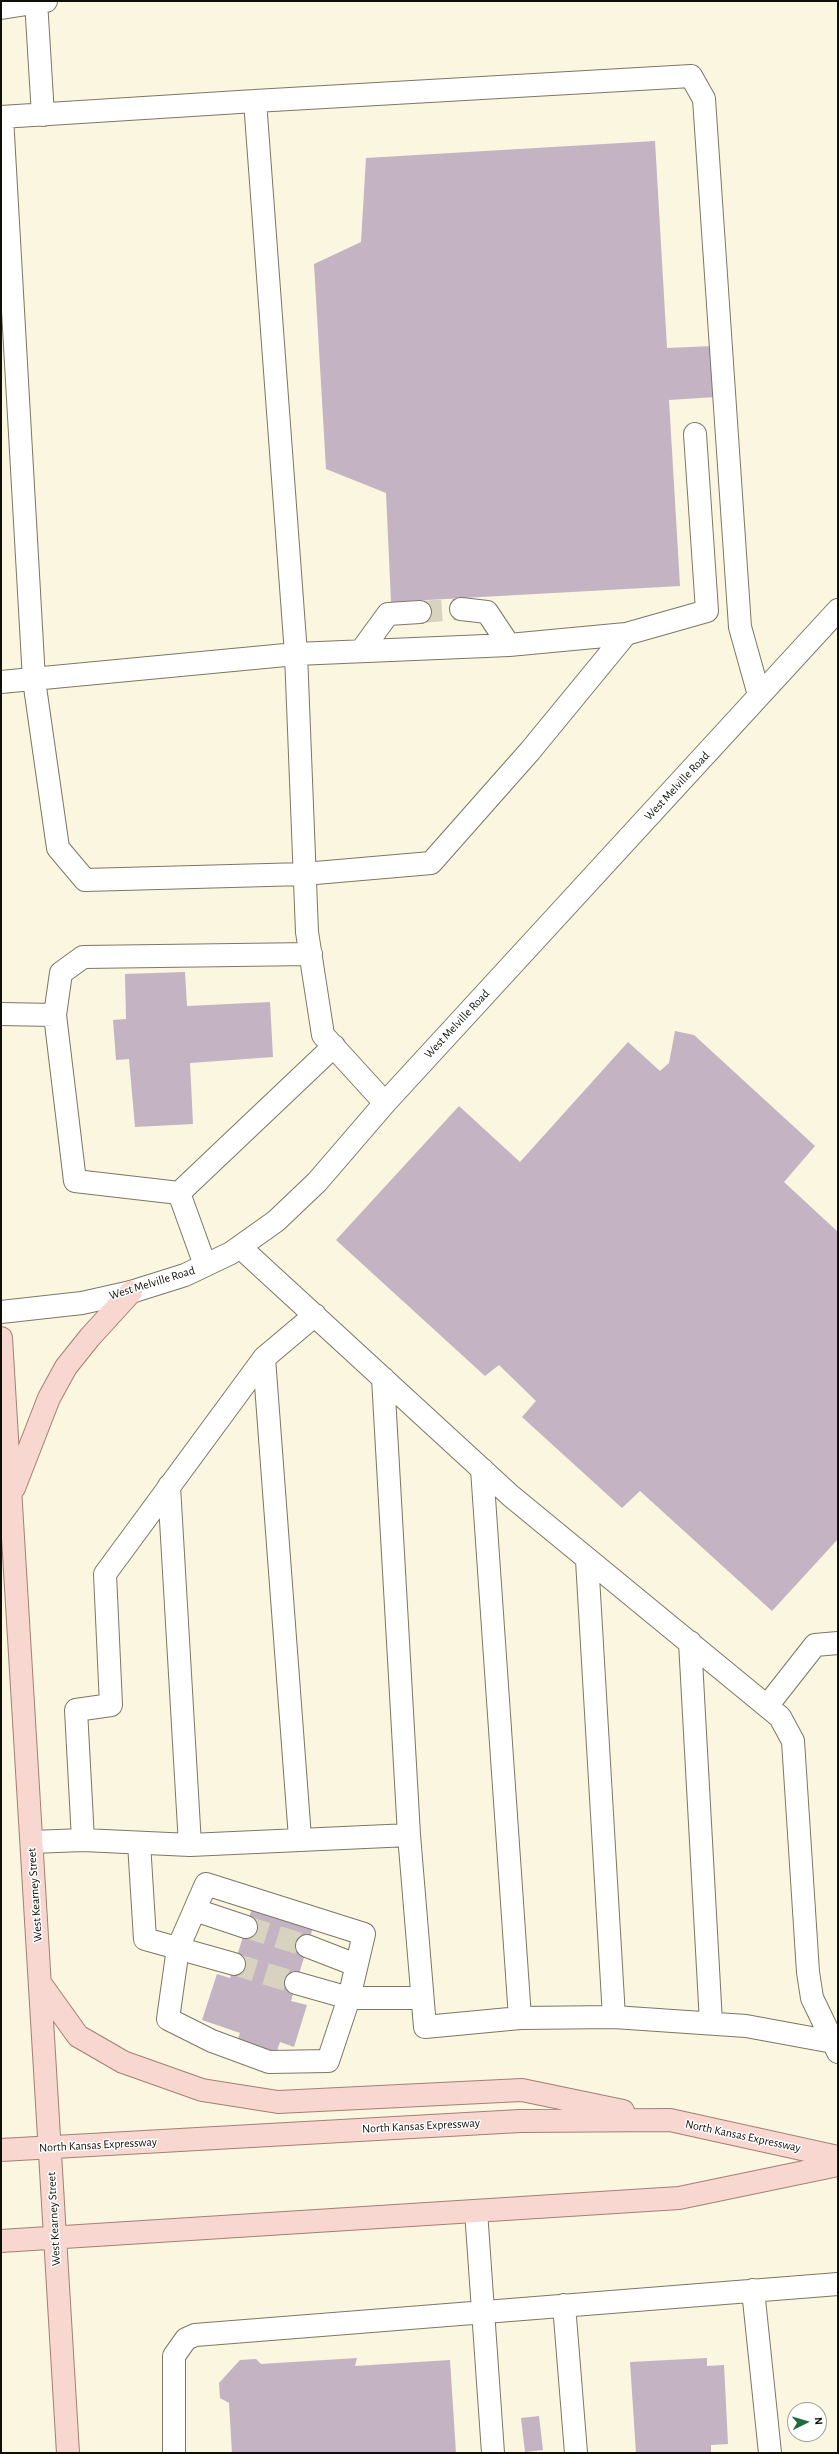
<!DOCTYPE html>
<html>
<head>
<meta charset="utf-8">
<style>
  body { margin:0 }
  #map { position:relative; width:839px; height:2454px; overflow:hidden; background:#faf6e0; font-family:"Alegreya Sans",sans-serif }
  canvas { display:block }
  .frame { position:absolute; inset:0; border:2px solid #0f0e07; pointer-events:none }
  .north { position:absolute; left:787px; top:2402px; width:40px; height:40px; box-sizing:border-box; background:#fff; border:1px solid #9f9f9c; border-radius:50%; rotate:85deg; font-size:11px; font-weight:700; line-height:16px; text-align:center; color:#0f0e07 }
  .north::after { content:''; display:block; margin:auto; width:14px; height:18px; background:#1f6d3d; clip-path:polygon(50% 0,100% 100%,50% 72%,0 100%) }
</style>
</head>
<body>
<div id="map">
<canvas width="839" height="2454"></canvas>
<div class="frame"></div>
<div class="north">N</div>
</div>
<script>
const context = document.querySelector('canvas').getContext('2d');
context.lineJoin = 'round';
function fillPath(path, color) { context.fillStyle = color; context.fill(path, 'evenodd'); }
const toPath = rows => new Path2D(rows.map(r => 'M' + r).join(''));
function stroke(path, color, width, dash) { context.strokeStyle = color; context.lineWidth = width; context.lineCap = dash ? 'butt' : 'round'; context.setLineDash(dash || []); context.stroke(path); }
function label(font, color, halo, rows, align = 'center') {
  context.font = font + ' "Alegreya Sans",sans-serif'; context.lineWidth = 3; context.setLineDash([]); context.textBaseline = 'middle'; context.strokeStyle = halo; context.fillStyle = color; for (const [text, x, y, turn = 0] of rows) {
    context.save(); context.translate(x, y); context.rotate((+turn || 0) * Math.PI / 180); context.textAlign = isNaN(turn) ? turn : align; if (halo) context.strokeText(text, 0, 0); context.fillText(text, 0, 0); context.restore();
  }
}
fillPath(toPath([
  [655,141,667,348,713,346,716,397,669,400,680,586,391,602,386,493,326,469,314,264,361,242,366,158],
  [185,972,187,1006,270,1002,273,1057,190,1063,193,1124,135,1127,129,1059,116,1060,113,1020,126,1019,125,974],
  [675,1031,694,1035,815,1146,784,1182,838,1232,838,1539,772,1611,640,1491,622,1508,522,1417,536,1401,499,1365,485,1376,336,1240,459,1106,520,1162,628,1042,660,1071,669,1063],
  [253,1905,314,1924,291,2001,307,2005,294,2047,280,2042,276,2054,237,2041,240,2033,202,2020,217,1974,230,1978],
  [357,2358,355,2366,450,2360,456,2453,232,2453,229,2403,220,2398,219,2383,240,2360,256,2359,261,2364],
  [707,2358,707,2366,724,2365,728,2444,711,2445,711,2453,636,2453,630,2362],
  [539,2416,543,2450,525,2452,521,2418]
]), '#c3b3c3');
stroke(toPath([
  [420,612,461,609],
  [246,1927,307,1946],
  [234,1964,296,1983]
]), '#d7d3bf', 22, [22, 11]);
const minor = toPath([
  [36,1,43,115],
  [1,8,46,1],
  [1,117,255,101],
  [2,117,34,680,58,848,85,880,304,874,431,863,530,751,626,634,707,611,695,434],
  [461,609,487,612,509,645],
  [361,651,388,614,420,612],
  [1,682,296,654,509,645,626,634],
  [1,1014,55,1015,75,1181,179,1193,205,1265],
  [55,1015,61,973,83,957,311,954],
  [385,1103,323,1035,307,932,296,654,255,101,691,76,704,99,740,627,759,695],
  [179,1193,334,1046],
  [240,1247,511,1496,780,1717,793,1741,808,1972,812,1998,838,2052],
  [1,1312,82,1303,131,1292,185,1275,231,1253,276,1221,317,1182,385,1103,838,610],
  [383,1378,409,1835],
  [482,1469,520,2018],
  [169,1486,190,1845],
  [587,1560,614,2017],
  [690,1642,711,2023],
  [767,1706,815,1645,838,1643],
  [300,1838,264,1358,315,1315],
  [83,1840,76,1710,111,1705,105,1574,264,1358],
  [32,1842,83,1840,190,1845,409,1835,425,2027,520,2018,614,2017,746,2026,833,2042],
  [139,1843,145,1939,234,1964],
  [195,1910,246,1927],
  [307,1946,356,1965],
  [296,1983,349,1998,364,1934,206,1884,178,1948,168,2019,212,2041,269,2062,328,2061,349,1998,422,1998],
  [476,2211,493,2453],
  [753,2290,770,2453],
  [564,2305,576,2453],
  [174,2453,174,2356,186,2339,195,2335,838,2284]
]);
const major = toPath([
  [1,1338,68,2453],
  [14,1488,49,1398,66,1367,90,1337,131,1292],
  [40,1983,78,2036,123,2062,202,2090,278,2102,522,2090,623,2111],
  [1,2150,520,2121,670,2120,838,2157],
  [1,2241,679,2198,838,2165]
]);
stroke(minor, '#7c7765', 24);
stroke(major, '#a37f75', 24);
stroke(minor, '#fff', 22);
stroke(major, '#f8d7d0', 22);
label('12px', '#0f0e07', '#fff', [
  ["West Melville Road",677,786,-47],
  ["West Melville Road",457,1024,-47],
  ["West Melville Road",152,1283,-17],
  ["West Kearney Street",35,1895,-94],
  ["North Kansas Expressway",421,2126,-3],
  ["North Kansas Expressway",743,2136,12],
  ["North Kansas Expressway",98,2145,-3],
  ["West Kearney Street",54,2219,-93]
]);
</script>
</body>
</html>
